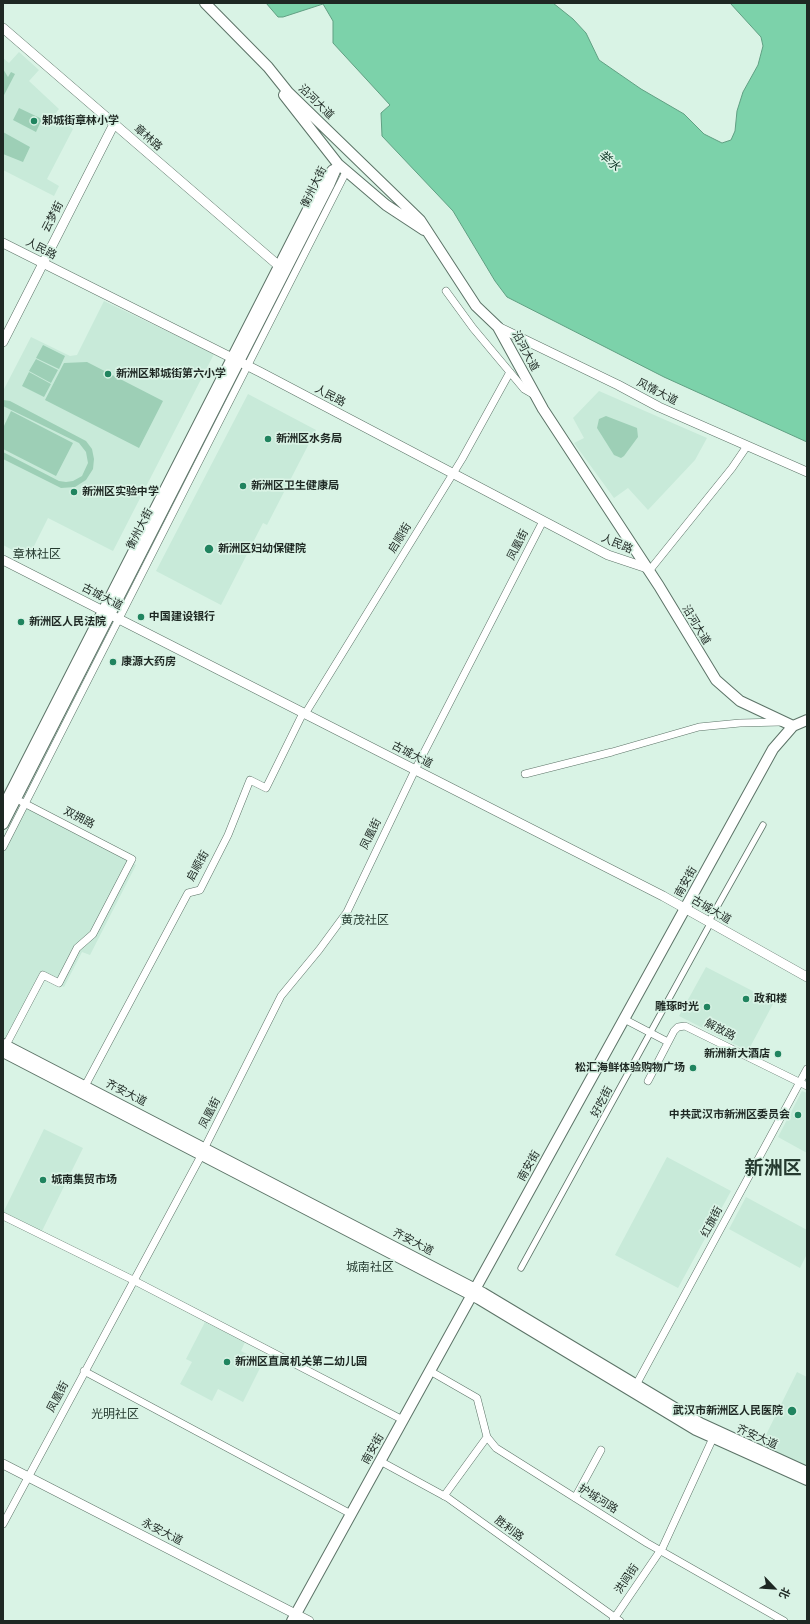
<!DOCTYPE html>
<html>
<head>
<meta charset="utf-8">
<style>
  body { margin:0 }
  #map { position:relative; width:810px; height:1624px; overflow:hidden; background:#d9f3e5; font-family:"PT Serif","Noto Sans SC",serif }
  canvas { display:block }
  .frame { position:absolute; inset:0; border:4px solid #1e2823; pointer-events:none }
  .north { position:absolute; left:754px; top:1568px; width:40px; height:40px; -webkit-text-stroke:3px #d9f3e5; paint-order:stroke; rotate:115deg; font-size:11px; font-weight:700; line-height:16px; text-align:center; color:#1e2823 }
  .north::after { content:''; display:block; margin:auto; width:14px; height:18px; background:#1e2823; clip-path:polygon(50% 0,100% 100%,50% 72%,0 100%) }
</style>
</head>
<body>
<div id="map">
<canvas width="810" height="1624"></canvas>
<div class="frame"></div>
<div class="north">北</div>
</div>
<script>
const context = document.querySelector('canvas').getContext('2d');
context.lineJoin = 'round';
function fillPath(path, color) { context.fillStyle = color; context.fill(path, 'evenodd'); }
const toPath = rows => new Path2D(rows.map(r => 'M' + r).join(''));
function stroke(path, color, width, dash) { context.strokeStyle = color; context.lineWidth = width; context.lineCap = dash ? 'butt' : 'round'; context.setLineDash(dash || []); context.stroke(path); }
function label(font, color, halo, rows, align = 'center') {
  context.font = font + ' "PT Serif","Noto Sans SC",serif'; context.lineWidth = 3.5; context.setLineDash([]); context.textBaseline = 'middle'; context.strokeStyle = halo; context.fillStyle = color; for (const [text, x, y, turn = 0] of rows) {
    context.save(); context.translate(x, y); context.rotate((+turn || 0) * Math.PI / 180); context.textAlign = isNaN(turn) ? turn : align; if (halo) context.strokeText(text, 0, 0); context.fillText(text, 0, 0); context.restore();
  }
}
fillPath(toPath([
  [19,52,39,70,29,81,59,109,56,113,73,129,47,179,59,186,54,196,3,170,3,58,9,63],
  [104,301,214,354,113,551,48,518,28,558,3,545,3,391,31,337,70,356,77,355],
  [599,391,707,438,695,460,648,510,628,488,614,498,574,443,584,438,573,418],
  [248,394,316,430,267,525,263,523,221,605,156,571],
  [26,808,136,865,90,955,82,952,64,987,44,977,10,1042,3,1039,3,853],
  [706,967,774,1002,748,1051,679,1016],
  [802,1091,807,1093,807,1153,778,1137],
  [44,1129,83,1148,41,1233,3,1213],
  [667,1157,731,1191,678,1288,615,1255],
  [746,1197,807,1230,807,1254,800,1268,729,1229],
  [205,1322,245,1342,241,1351,263,1362,243,1402,218,1389,212,1401,180,1384,192,1362,186,1359],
  [797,1372,807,1377,807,1467,761,1445]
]), '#c8ead9');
fillPath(toPath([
  [3,69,8,77,11,72,15,74,3,97],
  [19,108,42,119,36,132,13,120],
  [3,132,30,147,23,162,3,154],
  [43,345,65,356,59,369,36,358],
  [36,359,58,370,51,383,29,371],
  [87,362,163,401,139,448,45,400,64,363],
  [29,372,51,384,44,397,22,386],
  [3,400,10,401,86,441,92,449,94,459,93,469,86,480,75,487,61,488,3,459,3,452,59,481,66,482,73,481,82,476,88,463,86,452,79,443,3,406],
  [11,411,73,443,56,476,3,449,3,428],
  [606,416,637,428,638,437,624,456,621,458,614,455,597,428,599,419]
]), '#9dcfb6');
const water = toPath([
  [266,3,553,3,573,19,586,33,599,60,641,89,684,114,704,134,722,143,731,140,735,131,737,111,743,92,758,65,763,46,761,37,730,3,807,3,807,442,664,377,507,297,495,281,453,211,382,136,381,113,390,105,333,43,333,21,323,4,283,17,278,17,266,3]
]);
fillPath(water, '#7cd2aa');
stroke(water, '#609f82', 1);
const pedestrian = toPath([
  [708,923,763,825],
  [521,1268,710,924]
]);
const minor = toPath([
  [446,291,473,328,524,389,536,396],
  [649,571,732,468,747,446],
  [305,714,462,459,510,372],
  [525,774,612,752,699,727,740,723,781,722],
  [3,847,346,172],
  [624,1019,668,1042],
  [6,1045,43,975,59,983,77,948,93,934,132,859,22,802],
  [648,1081,674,1031,678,1027,685,1026,807,1086],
  [85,1086,188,893,200,890,228,835,250,780,266,788,303,713],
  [205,1147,281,996,319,950,347,912,415,770,543,521],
  [3,1216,133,1280,403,1420],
  [84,1371,351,1514],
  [430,1371,477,1398,487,1437,496,1448,647,1543,784,1621],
  [636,1385,807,1069],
  [380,1461,448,1498,620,1621],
  [444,1496,487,1437],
  [575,1498,601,1450],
  [3,1524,202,1154],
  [661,1551,713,1438],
  [613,1620,660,1551]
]);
const tertiary = toPath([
  [3,28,279,266],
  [3,243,260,372,608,555,647,568],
  [498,327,618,385,659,407,807,472],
  [3,342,114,124],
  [3,560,663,896,807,977],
  [3,1464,309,1621]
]);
const secondary = toPath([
  [205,3,268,67,288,92,420,220,476,306,498,327,543,409,659,586,716,680,740,701,793,726],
  [284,95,338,164,386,205,424,230],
  [3,807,322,182,333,170],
  [3,824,329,185,338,164],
  [3,1044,483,1293,700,1423,807,1472],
  [3,1052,479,1299,696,1430,807,1480],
  [292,1621,773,749,793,726,807,720]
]);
stroke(pedestrian, '#5c7367', 7);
stroke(minor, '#5c7367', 8);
stroke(tertiary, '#5c7367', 10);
stroke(secondary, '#5c7367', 12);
stroke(pedestrian, '#fff', 5.5);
stroke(minor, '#fff', 7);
stroke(tertiary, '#fff', 9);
stroke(secondary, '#fff', 10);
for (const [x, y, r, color] of [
  [34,121,4,"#20845f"],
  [108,374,4,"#20845f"],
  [268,439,4,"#20845f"],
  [243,486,4,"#20845f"],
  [74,492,4,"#20845f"],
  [209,549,5,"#20845f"],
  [141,617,4,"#20845f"],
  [21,622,4,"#20845f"],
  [113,662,4,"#20845f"],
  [746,999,4,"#20845f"],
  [707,1007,4,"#20845f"],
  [778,1054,4,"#20845f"],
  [693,1068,4,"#20845f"],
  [798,1115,4,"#20845f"],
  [43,1180,4,"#20845f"],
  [227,1362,4,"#20845f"],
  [792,1411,5,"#20845f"]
]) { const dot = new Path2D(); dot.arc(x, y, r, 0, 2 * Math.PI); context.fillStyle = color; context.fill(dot); stroke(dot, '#d9f3e5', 1.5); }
label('11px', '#1e2823', '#d9f3e5', [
  ["沿河大道",316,102,44],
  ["章林路",148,138,41],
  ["衡州大街",314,187,-64],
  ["云梦街",53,217,-63],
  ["人民路",41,249,27],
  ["沿河大道",525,351,62],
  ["风情大道",657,392,27],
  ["人民路",330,396,28],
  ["衡州大街",140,529,-63],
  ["启顺街",400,538,-58],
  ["人民路",617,544,23],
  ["凤凰街",518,545,-63],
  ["古城大道",102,597,27],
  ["沿河大道",696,625,59],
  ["古城大道",412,755,27],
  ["双拥路",79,818,27],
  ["凤凰街",371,834,-64],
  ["启顺街",198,866,-61],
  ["南安街",686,882,-61],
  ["古城大道",711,910,30],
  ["解放路",720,1030,27],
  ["齐安大道",126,1093,27],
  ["好吃街",602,1102,-62],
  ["凤凰街",210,1113,-63],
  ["南安街",529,1166,-61],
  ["红旗街",712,1222,-62],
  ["齐安大道",413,1242,28],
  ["凤凰街",58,1397,-62],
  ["齐安大道",757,1437,24],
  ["南安街",373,1449,-61],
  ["护城河路",598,1499,32],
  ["胜利路",509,1529,37],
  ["永安大道",162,1532,27],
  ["洪闾街",627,1579,-56]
]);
label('bold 11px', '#1e2823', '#d9f3e5', [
  ["邾城街章林小学",42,121],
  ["新洲区邾城街第六小学",116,374],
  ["新洲区水务局",276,439],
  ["新洲区卫生健康局",251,486],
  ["新洲区实验中学",82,492],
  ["新洲区妇幼保健院",218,549],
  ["中国建设银行",149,617],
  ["新洲区人民法院",29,622],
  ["康源大药房",121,662],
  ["政和楼",754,999],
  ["雕琢时光",699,1007,"right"],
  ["新洲新大酒店",770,1054,"right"],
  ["松汇海鲜体验购物广场",685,1068,"right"],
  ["中共武汉市新洲区委员会",790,1115,"right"],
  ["城南集贸市场",51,1180],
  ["新洲区直属机关第二幼儿园",235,1362],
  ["武汉市新洲区人民医院",783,1411,"right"]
], 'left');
label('italic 12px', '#103727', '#d9f3e5', [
  ["举水",609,161,42]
]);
label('12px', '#253a2f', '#d9f3e5', [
  ["章林社区",37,555],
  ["黄茂社区",365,921],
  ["城南社区",370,1268],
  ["光明社区",115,1415]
]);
label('bold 19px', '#253a2f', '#d9f3e5', [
  ["新洲区",773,1169]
]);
</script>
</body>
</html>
